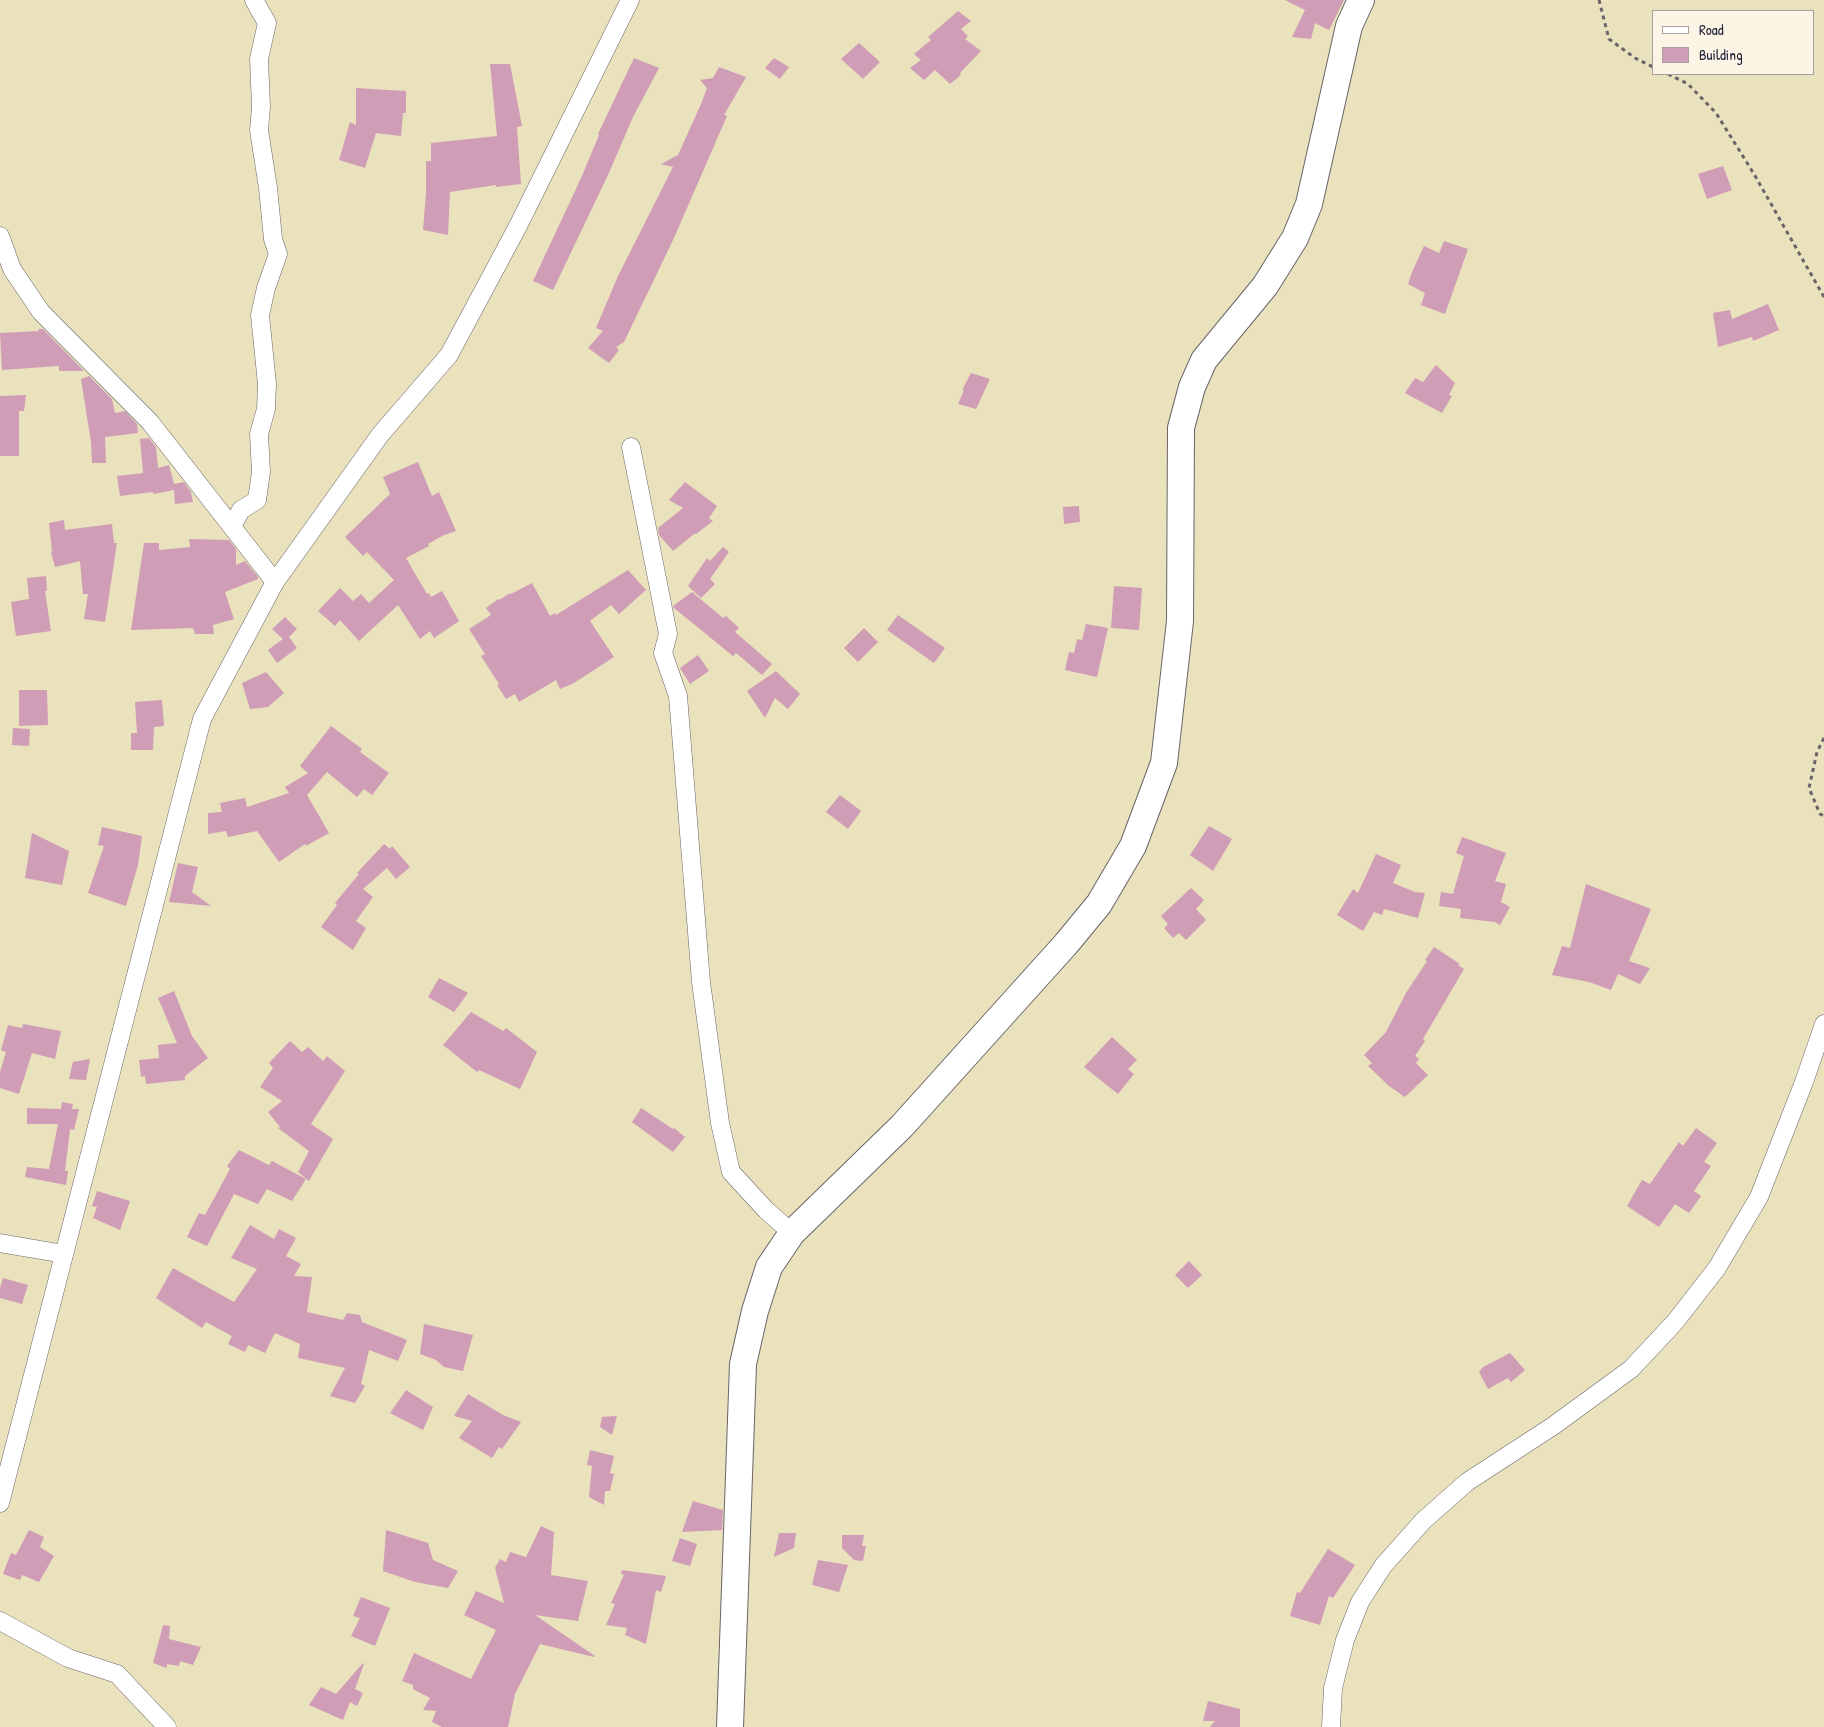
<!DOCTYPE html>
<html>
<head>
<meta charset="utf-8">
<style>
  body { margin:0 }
  #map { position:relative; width:1824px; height:1727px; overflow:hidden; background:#eae1bd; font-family:"Patrick Hand",sans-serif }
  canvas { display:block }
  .legend { position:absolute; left:1652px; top:10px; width:162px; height:65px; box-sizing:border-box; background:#fcf5e5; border:1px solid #a5a1a1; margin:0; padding:6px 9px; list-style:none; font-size:15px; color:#22223b }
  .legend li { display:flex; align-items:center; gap:10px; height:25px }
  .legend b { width:25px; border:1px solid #a5a1a1 }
</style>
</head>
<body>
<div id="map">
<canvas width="1824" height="1727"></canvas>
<ul class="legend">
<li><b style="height:6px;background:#fff"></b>Road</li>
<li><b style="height:14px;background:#cf9db6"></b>Building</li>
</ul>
</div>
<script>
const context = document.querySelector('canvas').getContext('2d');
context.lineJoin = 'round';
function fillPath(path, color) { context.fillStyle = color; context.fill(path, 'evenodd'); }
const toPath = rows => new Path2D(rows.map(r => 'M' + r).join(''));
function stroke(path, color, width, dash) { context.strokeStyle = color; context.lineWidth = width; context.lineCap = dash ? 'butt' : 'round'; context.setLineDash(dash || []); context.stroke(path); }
fillPath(toPath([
  [1285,0,1344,0,1329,30,1315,23,1311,39,1292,37,1305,10],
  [958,11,971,21,961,29,968,36,965,39,981,51,960,73,961,75,950,84,935,70,924,80,910,68,921,60,914,54,931,40,928,37],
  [859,43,880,62,863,79,841,59],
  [634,58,659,68,633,117,608,175,553,290,533,281,582,176,599,135,598,134],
  [774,58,789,67,780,79,765,68],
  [490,64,510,64,522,126,517,127,521,184,496,187,496,185,450,192,448,235,423,230,426,193,426,161,431,161,431,143,497,136],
  [719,67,746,77,724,115,727,116,674,238,624,342,616,347,619,350,609,363,588,348,603,331,596,328,618,276,673,167,661,164,678,155,701,104,707,88,700,80,713,78],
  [356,88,406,91,406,113,403,113,401,136,376,133,365,168,339,160,350,122,356,125],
  [1723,166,1732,190,1707,199,1698,174],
  [1444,241,1468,249,1445,314,1421,305,1425,293,1408,284,1412,272,1424,246,1439,253],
  [1768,304,1779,330,1753,341,1752,337,1718,347,1713,313,1730,310,1732,319],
  [38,329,43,329,84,371,59,371,59,366,2,370,0,333,39,331],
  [1436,365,1455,383,1449,395,1452,396,1442,413,1405,393,1415,378,1423,382],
  [971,373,990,379,976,409,958,404,964,390,962,390],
  [89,376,112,399,115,413,125,411,137,424,138,433,105,437,106,463,92,463,91,442,81,379],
  [26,395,24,411,19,411,19,456,0,456,0,396],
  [149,438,156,447,158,468,169,465,174,484,184,482,191,492,193,502,175,504,174,490,153,494,153,492,120,496,117,476,143,473,140,439],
  [418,462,432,496,439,492,456,531,442,536,428,544,429,546,406,558,427,594,429,593,431,597,442,591,459,621,434,638,430,631,420,639,398,605,359,641,340,620,335,626,318,611,340,588,353,601,361,594,369,603,394,580,367,552,363,556,345,537,390,494,383,477],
  [685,482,717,506,709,518,713,521,696,534,694,534,673,551,659,535,658,528,683,508,669,500],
  [1079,506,1080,522,1064,524,1063,507],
  [64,520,65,530,112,524,114,543,117,543,105,622,84,619,88,594,83,594,80,561,55,567,51,552,52,551,49,523],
  [189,539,229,540,236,549,236,565,245,561,258,577,258,579,225,592,234,619,213,625,214,634,195,634,193,628,131,630,144,543,159,543,159,550,190,547],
  [723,547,729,552,710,579,715,584,701,598,688,586,707,558,710,561],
  [628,570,646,590,619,614,611,605,590,621,614,657,574,683,560,689,556,680,519,702,515,694,506,699,497,685,499,684,481,656,485,654,469,629,491,615,486,608,498,599,499,600,510,593,511,594,532,583,550,616,555,613,556,615],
  [46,576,47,591,45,591,51,631,16,636,11,602,29,599,27,578],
  [1114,586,1142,588,1139,630,1111,628],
  [692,592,723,618,726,616,739,628,735,632,772,664,762,675,736,653,733,656,674,608,673,606],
  [898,615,945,648,934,663,887,630],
  [285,617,297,629,289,637,297,648,277,663,268,650,283,639,272,629],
  [1086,624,1108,628,1097,677,1065,670,1069,652,1074,653,1077,639,1082,640],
  [864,628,878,642,858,662,844,648],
  [698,655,709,671,690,684,680,668],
  [776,671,800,694,788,709,775,698,765,718,747,691],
  [266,672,284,693,268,707,250,709,242,683],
  [19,690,47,690,48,725,19,726],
  [162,700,164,726,154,727,153,750,131,750,131,733,137,733,135,702],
  [331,726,362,749,360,752,389,773,372,795,364,789,357,797,327,772,307,795,329,833,306,846,305,844,279,862,257,831,228,837,226,831,208,834,208,813,222,812,220,803,245,798,247,807,289,793,285,787,308,773,300,766],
  [13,728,30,729,29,746,12,745],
  [840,795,861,811,848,829,826,812],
  [1209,826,1232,839,1213,871,1190,855],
  [102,827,142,836,138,865,126,906,88,893,104,846,98,845],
  [32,833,69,851,62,885,25,878],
  [1462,837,1506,853,1495,881,1506,884,1501,902,1510,907,1500,925,1495,922,1460,918,1461,909,1439,906,1441,892,1453,894,1464,856,1456,853],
  [384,844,390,849,392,846,410,867,396,879,387,868,363,889,373,897,356,921,366,928,353,950,321,927,337,905,335,903,359,874,357,873],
  [1376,854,1401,865,1393,883,1415,892,1425,893,1418,918,1384,909,1382,915,1374,912,1363,931,1337,915,1353,889,1358,893],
  [178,863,198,867,192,892,211,906,169,902],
  [1586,884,1651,909,1629,961,1650,968,1640,984,1618,974,1611,990,1589,982,1552,975,1562,946,1570,948],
  [1191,888,1204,900,1196,909,1206,920,1186,940,1179,933,1173,938,1164,928,1168,924,1161,916],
  [1434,947,1460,964,1458,965,1464,969,1423,1039,1425,1041,1415,1056,1419,1059,1416,1063,1428,1075,1405,1097,1389,1086,1368,1066,1372,1063,1364,1055,1386,1032,1406,993,1427,961,1425,960],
  [439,978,468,993,454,1012,428,997],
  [174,991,192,1036,208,1058,185,1076,185,1080,146,1084,145,1076,141,1077,139,1060,159,1058,158,1045,177,1043,158,998],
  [471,1012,503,1031,506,1028,537,1052,520,1089,479,1070,477,1072,443,1045],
  [23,1024,61,1031,55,1059,32,1053,19,1094,0,1088,0,1072,6,1052,1,1050,8,1025,22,1028],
  [1112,1037,1137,1060,1128,1069,1134,1074,1118,1094,1084,1067],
  [290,1041,302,1052,308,1047,323,1061,327,1056,345,1071,311,1124,333,1139,309,1181,298,1172,309,1151,278,1128,280,1127,268,1112,282,1101,260,1087,273,1068,269,1063],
  [90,1059,86,1080,69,1079,73,1062],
  [62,1102,73,1104,72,1109,79,1109,74,1130,70,1129,65,1171,68,1171,66,1185,25,1177,27,1167,49,1169,58,1124,27,1124,27,1108,61,1109],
  [641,1108,673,1129,674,1128,685,1137,673,1152,632,1122],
  [1696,1128,1717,1143,1704,1162,1711,1166,1694,1191,1701,1196,1689,1213,1675,1204,1659,1227,1627,1206,1642,1180,1650,1184,1679,1142,1683,1146],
  [239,1150,269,1165,272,1161,306,1179,292,1201,267,1189,258,1204,234,1194,207,1246,187,1237,199,1213,205,1215,230,1169,227,1166],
  [97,1191,130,1201,120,1230,93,1218,97,1207,92,1206],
  [250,1225,274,1239,279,1229,296,1238,286,1256,301,1264,294,1276,312,1277,307,1312,343,1320,347,1313,360,1315,362,1322,407,1340,398,1361,369,1350,361,1384,365,1386,355,1403,330,1396,345,1368,298,1358,300,1344,275,1333,265,1353,248,1345,245,1352,228,1344,232,1336,206,1322,202,1328,156,1298,173,1268,234,1302,257,1269,231,1258],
  [1189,1261,1202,1275,1188,1288,1175,1275],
  [3,1278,28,1285,22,1304,0,1298,0,1288],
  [424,1324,473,1335,463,1371,444,1367,436,1360,420,1354],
  [1510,1353,1525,1370,1511,1382,1508,1378,1488,1389,1479,1372,1483,1367],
  [406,1390,433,1407,423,1430,390,1413],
  [468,1394,503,1415,521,1422,502,1449,499,1447,492,1458,459,1438,472,1421,454,1416],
  [617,1416,612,1435,600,1427,602,1417],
  [590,1450,614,1456,610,1473,614,1474,610,1491,605,1491,604,1505,589,1497,592,1466,587,1465],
  [693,1501,723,1510,722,1530,682,1532],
  [541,1526,554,1532,551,1575,588,1581,578,1621,535,1615,595,1656,594,1657,540,1644,515,1694,508,1727,442,1727,432,1722,436,1711,423,1710,430,1698,413,1689,413,1685,402,1681,414,1653,471,1679,496,1630,464,1615,476,1591,504,1603,495,1568,500,1559,506,1562,510,1552,526,1557],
  [29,1530,44,1537,40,1547,54,1556,39,1582,22,1575,20,1580,3,1574,11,1553,16,1555],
  [386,1530,428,1543,433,1560,458,1571,448,1588,415,1582,383,1571],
  [779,1533,796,1533,794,1548,774,1557],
  [842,1535,864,1535,862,1546,866,1546,863,1561,854,1560,842,1548],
  [680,1538,697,1544,690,1566,672,1561],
  [1328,1549,1355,1565,1333,1598,1329,1596,1320,1625,1290,1616,1297,1592,1300,1593],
  [818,1560,848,1565,839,1592,812,1585],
  [622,1570,666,1576,661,1592,656,1590,646,1644,625,1635,627,1628,606,1625,615,1604,611,1603,624,1575,621,1574],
  [361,1597,390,1608,375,1646,351,1636,360,1618,353,1616],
  [163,1625,170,1626,169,1639,201,1647,193,1665,180,1661,179,1666,167,1664,167,1668,153,1663],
  [363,1663,364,1664,355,1689,363,1693,357,1706,350,1702,343,1720,309,1705,321,1687,336,1694],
  [1208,1701,1240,1709,1240,1727,1210,1727,1215,1721,1203,1721]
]), '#cf9db6');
const minor = toPath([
  [0,236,12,269,41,312,150,422,275,582],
  [631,447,668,634,663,653,678,696,701,982,720,1123,731,1172,766,1210,792,1233],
  [232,526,241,510,257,500,261,472,259,434,266,409,267,384,260,315,266,288,278,254,273,239,268,188,259,130,261,107,259,59,267,23,254,0],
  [0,1243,64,1254],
  [0,1503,202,719,275,582,380,435,449,355,518,226,630,0],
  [0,1621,68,1658,117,1674,167,1727],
  [1331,1727,1333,1688,1345,1640,1360,1602,1383,1566,1423,1521,1467,1482,1553,1426,1631,1369,1675,1322,1717,1268,1759,1197,1804,1082,1824,1024]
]);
const secondary = toPath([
  [730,1727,743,1364,755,1311,769,1267,792,1233,902,1126,1066,944,1099,904,1133,846,1164,763,1180,621,1181,428,1192,387,1204,360,1265,286,1295,238,1309,204,1349,26,1361,0]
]);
stroke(minor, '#686568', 19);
stroke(secondary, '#686568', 28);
stroke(toPath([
  [1599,0,1609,39,1635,58,1653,67],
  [1668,74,1688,84,1716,113,1754,174,1824,297],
  [1824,738,1817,752,1809,788,1820,814,1824,816]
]), '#686568', 3, [4, 4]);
stroke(minor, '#fff', 18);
stroke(secondary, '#fff', 26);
</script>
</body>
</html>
